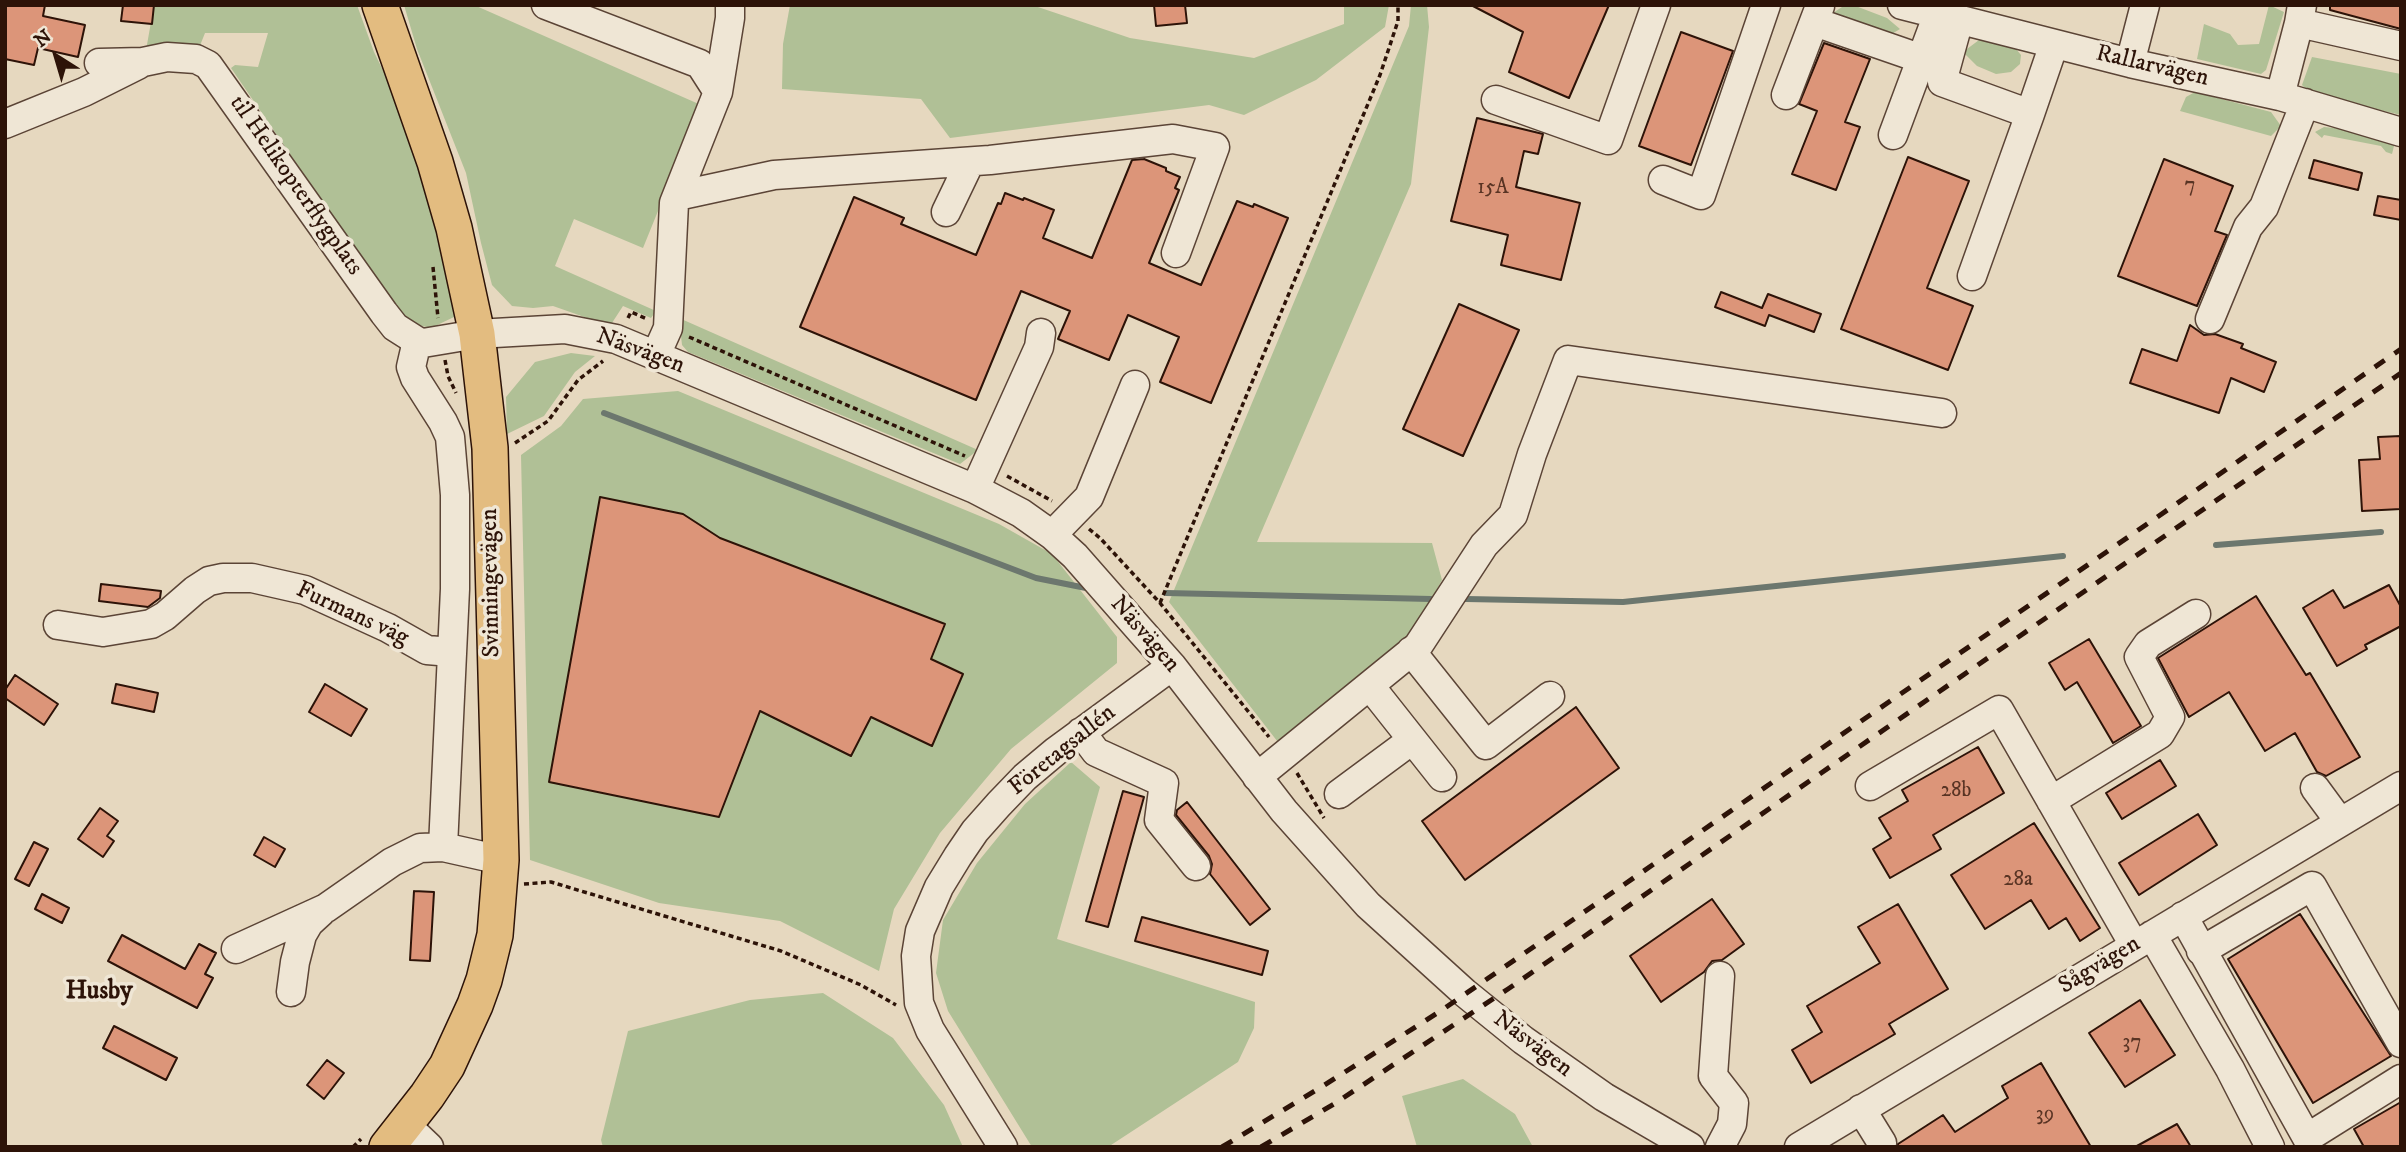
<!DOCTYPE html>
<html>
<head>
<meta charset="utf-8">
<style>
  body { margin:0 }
  #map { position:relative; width:2406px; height:1152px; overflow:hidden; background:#e6d8bf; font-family:"IM FELL DW Pica",serif }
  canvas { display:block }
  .frame { position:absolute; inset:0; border:7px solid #2d1308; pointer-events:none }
  .north { position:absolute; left:21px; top:21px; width:70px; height:70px; -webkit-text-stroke:5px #efe6d5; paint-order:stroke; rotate:323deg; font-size:19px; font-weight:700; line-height:28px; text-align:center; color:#2d1308 }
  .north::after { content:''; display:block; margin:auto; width:24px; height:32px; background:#2d1308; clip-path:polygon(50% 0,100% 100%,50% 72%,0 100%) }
</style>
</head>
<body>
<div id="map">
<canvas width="2406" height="1152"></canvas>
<div class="frame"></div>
<div class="north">N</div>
</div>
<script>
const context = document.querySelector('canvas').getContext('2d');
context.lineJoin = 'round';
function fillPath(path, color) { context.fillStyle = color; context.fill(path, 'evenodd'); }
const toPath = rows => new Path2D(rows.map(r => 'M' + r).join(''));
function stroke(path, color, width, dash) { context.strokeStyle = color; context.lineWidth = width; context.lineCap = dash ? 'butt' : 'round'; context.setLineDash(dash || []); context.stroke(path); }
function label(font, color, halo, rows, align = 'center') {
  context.font = font + ' "IM FELL DW Pica",serif'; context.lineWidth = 7; context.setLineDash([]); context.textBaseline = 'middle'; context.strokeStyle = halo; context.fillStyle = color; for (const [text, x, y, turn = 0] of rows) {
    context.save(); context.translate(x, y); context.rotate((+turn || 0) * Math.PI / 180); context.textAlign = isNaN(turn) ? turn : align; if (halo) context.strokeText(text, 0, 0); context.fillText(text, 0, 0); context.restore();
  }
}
fillPath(toPath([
  [154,5,357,5,374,52,417,140,460,305,454,317,431,328,405,322,231,68,235,65,258,67,268,33,205,33,197,53,145,56],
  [404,5,474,5,701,105,643,248,574,219,555,266,656,311,651,318,623,306,610,326,553,306,533,308,512,306,492,285,481,243,466,173,417,49],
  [790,5,1032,5,1130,38,1254,58,1344,24,1344,5,1389,5,1385,27,1316,80,1244,115,1209,105,950,138,921,99,782,89,783,44],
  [1411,5,1427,5,1429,27,1411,184,1257,542,1432,543,1442,580,1417,626,1362,685,1281,746,1169,602,1409,26],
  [1845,5,1853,5,1887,18,1900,29,1890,35,1833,13],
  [2269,5,2284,12,2266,70,2261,74,2197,59,2204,24,2230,34,2238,45,2259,44],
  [1979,40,2016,49,2021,55,2020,64,2011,72,1996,74,1977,66,1963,52],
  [2312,57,2401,74,2401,115,2311,94,2302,85],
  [2195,92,2271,112,2281,126,2271,136,2180,111,2186,97],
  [2324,127,2344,129,2395,142,2392,154,2386,152,2381,146,2324,135,2322,138,2315,132],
  [679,318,978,450,960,464,688,352,682,345],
  [571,353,595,356,575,372,544,416,507,434,506,397,535,362],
  [678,391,999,524,1052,554,1117,637,1117,663,1011,749,940,833,894,909,879,971,780,921,659,903,530,860,521,455,561,426,583,399],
  [1071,762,1100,787,1057,939,1255,1002,1254,1028,1238,1062,1108,1147,1032,1147,948,1011,936,973,943,920,977,863,1025,804],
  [823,993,893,1038,944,1105,963,1147,603,1147,601,1140,628,1031,750,1000],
  [1463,1079,1515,1114,1533,1147,1417,1147,1402,1096]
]), '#b0c096');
stroke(toPath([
  [604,413,1036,578,1086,588],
  [2216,545,2381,532],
  [1166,593,1431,599],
  [1466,599,1623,602,2063,556]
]), '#6c776e', 6);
const building = toPath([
  [5,5,45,5,43,16,85,25,78,57,38,48,34,65,5,59,5,5],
  [123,5,154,5,152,24,121,21,123,5],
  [1154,5,1185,5,1187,23,1156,26,1154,5],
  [1471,5,1609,5,1569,98,1509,72,1523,32,1471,5],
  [2330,5,2401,5,2401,29,2330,10,2330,5],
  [1681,32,1733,51,1691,165,1639,146,1681,32],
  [1824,43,1870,59,1845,122,1860,127,1836,190,1792,174,1817,111,1799,104,1824,43],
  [1477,118,1543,134,1538,154,1524,151,1516,187,1580,203,1561,280,1501,265,1508,235,1451,221,1477,118],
  [1908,157,1969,181,1927,288,1973,306,1948,370,1841,329,1908,157],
  [1144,159,1166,168,1166,171,1180,177,1175,188,1179,190,1149,263,1201,285,1237,201,1253,207,1254,204,1288,218,1211,403,1160,382,1179,337,1128,315,1109,360,1058,339,1070,311,1021,291,976,400,800,327,854,197,904,218,901,224,976,255,998,203,1001,204,1005,193,1023,200,1024,198,1054,210,1043,238,1092,258,1132,160,1144,159],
  [2164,159,2233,186,2215,231,2227,235,2197,306,2118,276,2164,159],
  [2314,160,2362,173,2358,190,2309,178,2314,160],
  [2378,196,2401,200,2401,220,2374,215,2378,196],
  [1721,292,1762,308,1768,294,1821,314,1814,332,1769,315,1765,326,1715,307,1721,292],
  [1459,304,1519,330,1463,456,1403,429,1459,304],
  [2190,325,2204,335,2215,334,2243,344,2241,348,2276,362,2264,392,2231,378,2219,413,2130,383,2142,349,2177,361,2190,325],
  [2401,436,2401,509,2362,511,2359,460,2380,459,2378,437,2401,436],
  [600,497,683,514,720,538,945,624,931,659,963,674,932,746,871,717,851,756,760,711,719,817,549,782,600,497],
  [101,584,161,591,160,598,148,607,99,601,101,584],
  [2389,585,2401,607,2401,626,2365,645,2367,649,2337,666,2303,608,2333,590,2344,608,2389,585],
  [2256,596,2306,675,2310,673,2360,757,2326,776,2317,772,2295,733,2265,751,2229,692,2189,717,2158,658,2256,596],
  [2089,639,2141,726,2113,743,2077,682,2065,690,2049,663,2089,639],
  [15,675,58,704,44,725,5,698,5,690,15,675],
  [116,684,158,693,154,712,112,703,116,684],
  [325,684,367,709,351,736,309,712,325,684],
  [1576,707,1619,768,1465,880,1422,821,1576,707],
  [1978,747,2004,793,1933,835,1941,849,1890,878,1873,849,1891,838,1879,818,1908,801,1902,790,1978,747],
  [2160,760,2176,786,2122,819,2106,793,2160,760],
  [1123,791,1144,797,1108,927,1086,921,1123,791],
  [1187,802,1270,909,1250,925,1210,874,1212,864,1209,856,1176,815,1177,810,1187,802],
  [100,808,118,821,107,836,114,841,103,857,78,839,100,808],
  [2198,814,2217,845,2139,895,2119,863,2198,814],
  [2034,823,2100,928,2080,941,2066,918,2049,929,2031,900,1985,929,1951,875,2034,823],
  [264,837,285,849,275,867,254,855,264,837],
  [34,842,48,849,29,886,15,879,34,842],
  [414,891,434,892,430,961,410,960,414,891],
  [42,894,69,908,62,923,35,909,42,894],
  [1712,899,1744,944,1722,960,1712,961,1704,972,1661,1002,1630,956,1712,899],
  [1898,904,1948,989,1889,1024,1895,1034,1811,1083,1792,1050,1822,1032,1807,1006,1880,963,1858,927,1898,904],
  [2300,914,2391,1056,2313,1103,2228,959,2300,914],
  [1142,917,1268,951,1262,975,1135,941,1142,917],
  [122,935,185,969,199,944,216,953,205,974,213,978,197,1008,108,961,122,935],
  [2140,1000,2175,1055,2125,1087,2089,1033,2140,1000],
  [114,1026,177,1058,166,1080,103,1048,114,1026],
  [327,1060,344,1073,324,1099,307,1085,327,1060],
  [2041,1063,2091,1147,1898,1147,1898,1144,1943,1115,1955,1132,2008,1098,2002,1086,2041,1063],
  [2401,1102,2401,1147,2364,1147,2354,1129,2401,1102],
  [2177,1124,2191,1147,2135,1147,2177,1124]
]);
fillPath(building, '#dc9579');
stroke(building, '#2d1308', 2);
const minor = toPath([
  [546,5,700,64,718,92],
  [1902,5,2130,63,2280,96,2401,132],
  [1959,20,1942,82,2030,114,2054,44],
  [1815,22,1922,59],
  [2299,23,2401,46],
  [99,63,143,62,167,57,196,59,208,65,384,313,395,327,417,341,423,343,477,334,565,329,616,339,975,489,1021,513,1052,535,1075,556,1140,630,1172,666,1284,811,1368,905,1465,993,1523,1040,1604,1097,1690,1147],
  [2130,63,2145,5],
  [1786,95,1820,6],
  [2280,96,2299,23,2302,5],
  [1496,100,1608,140,1656,5],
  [5,124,84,92,138,65],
  [1893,135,1938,14],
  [1663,180,1701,195,1766,5],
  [677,196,774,175,990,160,1173,139,1215,147,1176,253],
  [946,212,970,162],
  [1972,276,2030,114],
  [2210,319,2248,227,2264,207,2305,103],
  [417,341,411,367,415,378,443,422,450,437,455,495,455,589,443,847],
  [656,355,668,328,674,203,718,92,730,18,730,5],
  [975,489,1039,347,1041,333],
  [1052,535,1089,497,1135,385],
  [58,625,103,632,151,624,165,616,195,590,209,581,223,578,252,578,305,590,388,628,427,650,451,652],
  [1411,651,1486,745,1550,696],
  [1370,686,1442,777],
  [1081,732,1096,752,1164,783,1159,820,1196,866],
  [1257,777,1418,646,1484,545,1513,515,1532,454,1568,360,1942,413],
  [1870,786,1999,710,2134,945],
  [2315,788,2340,822],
  [1339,794,1412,740],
  [2051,801,2160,734,2170,717,2139,657,2148,644,2196,614],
  [2183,916,2307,1138,2401,1079],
  [2152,935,2230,1069,2270,1147],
  [236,949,326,908,392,862,420,848,443,847,501,860],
  [2201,951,2312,886,2401,1043],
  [291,992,295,962,302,935,309,923,321,912],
  [1861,1109,1882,1143],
  [406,1125,429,1147],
  [1003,1147,930,1030,919,1003,916,956,920,931,939,887,958,856,975,831,999,804,1025,777,1056,751,1172,666],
  [1720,1147,1732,1124,1734,1103,1713,1076,1720,976],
  [1799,1147,2401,786]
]);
const major = toPath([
  [380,5,435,162,454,228,477,334,490,448,501,860,495,935,484,980,475,1005,447,1066,427,1096,387,1147]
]);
stroke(minor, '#5b4436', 31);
stroke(major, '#2d1308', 38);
stroke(toPath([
  [433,267,438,318],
  [628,318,631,312,647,319],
  [689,337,965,456],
  [445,360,448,376,456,393],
  [515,443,548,421,578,380,603,361],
  [1007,476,1052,501],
  [1089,529,1100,538,1160,603,1269,737],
  [1160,603,1380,75,1398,21,1398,5],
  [1297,773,1324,818],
  [524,884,551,882,781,951,861,985,896,1005],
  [353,1147,361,1139]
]), '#2d1308', 3.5, [5, 3.5]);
stroke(minor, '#efe6d5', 28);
stroke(major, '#e3bc80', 35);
stroke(toPath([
  [1222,1147,1323,1086,1442,1010,2401,349],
  [1261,1147,1334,1104,1508,989,2401,373]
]), '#2d1308', 5, [12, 12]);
label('21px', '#593424', null, [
  ["7",2190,187],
  ["15A",1493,189],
  ["28b",1956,792],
  ["28a",2018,881],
  ["37",2132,1044],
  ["39",2045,1116]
]);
label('24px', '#2d1308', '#efe6d5', [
  ["Rallarvägen",2152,67,13],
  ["til Helikopterflygplats",295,186,55],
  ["Näsvägen",640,352,20],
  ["Svinningevägen",492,583,-91],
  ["Furmans väg",352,615,25],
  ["Näsvägen",1144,635,49],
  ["Företagsallén",1063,751,-39],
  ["Sågvägen",2100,966,-31],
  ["Näsvägen",1532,1045,37]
]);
label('bold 26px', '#2d1308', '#efe6d5', [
  ["Husby",99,993]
]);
</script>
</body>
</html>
